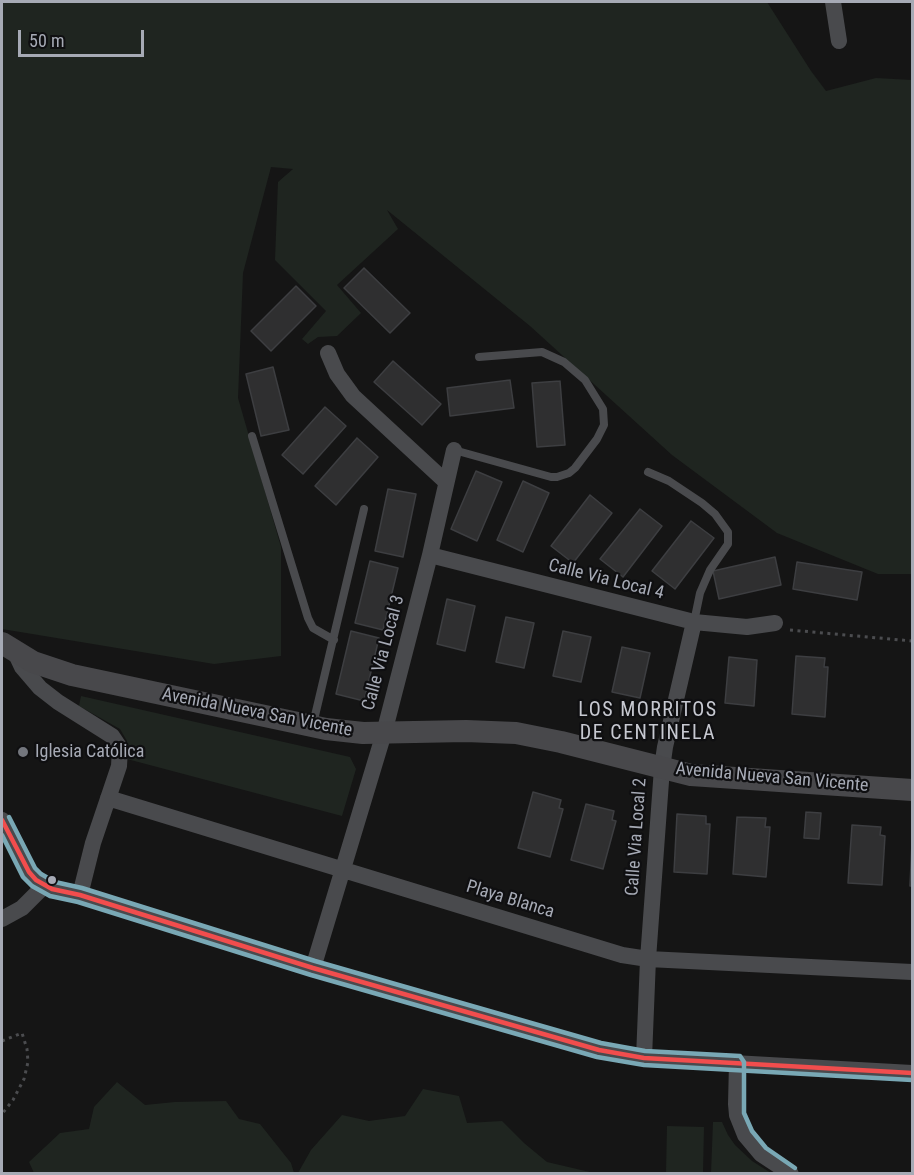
<!DOCTYPE html>
<html>
<head>
<meta charset="utf-8">
<style>
  body { margin:0 }
  #map { position:relative; width:914px; height:1175px; overflow:hidden; background:#151515; font-family:"Roboto Condensed",sans-serif }
  canvas { display:block }
  .frame { position:absolute; inset:0; border:3px solid #a6aab5; pointer-events:none }
  .scale { position:absolute; left:18px; top:30px; width:126px; height:27px; box-sizing:border-box; border:3px solid #a6aab5; border-top:0; padding-left:8px; font-size:18px; line-height:21px; white-space:nowrap; color:#a6aab5; -webkit-text-stroke:4px #0f0f11; paint-order:stroke }
</style>
</head>
<body>
<div id="map">
<canvas width="914" height="1175"></canvas>
<div class="frame"></div>
<div class="scale">50 m</div>
</div>
<script>
const context = document.querySelector('canvas').getContext('2d');
context.lineJoin = 'round';
function fillPath(path, color) { context.fillStyle = color; context.fill(path, 'evenodd'); }
const toPath = rows => new Path2D(rows.map(r => 'M' + r).join(''));
function stroke(path, color, width, dash) { context.strokeStyle = color; context.lineWidth = width; context.lineCap = dash ? 'butt' : 'round'; context.setLineDash(dash || []); context.stroke(path); }
function label(font, color, halo, rows, align = 'center') {
  context.font = font + ' "Roboto Condensed",sans-serif'; context.lineWidth = 4.5; context.setLineDash([]); context.textBaseline = 'middle'; context.strokeStyle = halo; context.fillStyle = color; for (const [text, x, y, turn = 0] of rows) {
    context.save(); context.translate(x, y); context.rotate((+turn || 0) * Math.PI / 180); context.textAlign = isNaN(turn) ? turn : align; if (halo) context.strokeText(text, 0, 0); context.fillText(text, 0, 0); context.restore();
  }
}
fillPath(toPath([
  [2,2,767,2,811,71,826,91,876,78,912,80,912,574,878,574,777,533,672,455,530,326,387,210,398,229,337,285,361,313,337,336,318,337,308,344,302,339,326,311,275,260,278,182,293,169,271,167,243,273,238,398,281,547,281,656,214,664,2,629],
  [81,696,350,757,356,769,342,816,127,759,127,741,120,729,79,706],
  [117,1082,145,1105,175,1102,226,1101,239,1119,260,1124,291,1163,294,1173,34,1173,29,1162,60,1133,89,1129,94,1107],
  [423,1089,459,1096,467,1123,502,1121,524,1143,547,1162,594,1173,298,1173,311,1150,342,1115,369,1121,405,1116],
  [713,1122,722,1122,728,1135,735,1145,752,1161,771,1173,711,1173],
  [667,1126,704,1127,703,1173,666,1173]
]), '#1f2520');
const building = toPath([
  [364,268,410,313,390,333,344,288,364,268],
  [296,286,316,306,271,351,251,331,296,286],
  [393,361,441,404,422,425,374,382,393,361],
  [273,367,289,430,261,436,246,374,273,367],
  [510,380,514,408,450,416,447,388,510,380],
  [560,381,565,445,537,447,532,383,560,381],
  [325,407,346,426,303,474,282,455,325,407],
  [357,438,378,457,336,505,315,486,357,438],
  [476,471,502,482,477,541,451,529,476,471],
  [523,481,549,493,523,552,497,540,523,481],
  [388,489,416,494,403,557,375,551,388,489],
  [590,495,612,513,573,563,551,546,590,495],
  [640,509,662,526,623,577,600,559,640,509],
  [691,521,714,538,675,589,652,571,691,521],
  [775,557,781,585,719,599,713,571,775,557],
  [370,561,398,568,383,630,355,623,370,561],
  [797,562,862,572,857,600,793,589,797,562],
  [447,599,475,606,465,651,437,644,447,599],
  [506,617,534,623,524,668,496,662,506,617],
  [351,631,379,638,364,701,336,694,351,631],
  [563,631,591,637,581,682,553,676,563,631],
  [622,647,650,653,640,698,612,692,622,647],
  [796,656,825,658,824,667,828,667,825,717,792,714,796,656],
  [729,657,757,660,754,706,725,703,729,657],
  [533,792,561,800,559,808,563,809,550,857,518,848,533,792],
  [586,804,614,811,612,820,616,821,603,869,571,860,586,804],
  [806,812,821,813,819,839,804,838,806,812],
  [677,814,706,816,706,824,710,824,707,874,674,872,677,814],
  [737,817,766,818,765,827,770,827,766,877,733,874,737,817],
  [852,825,881,827,880,835,885,836,882,885,848,883,852,825],
  [912,842,912,886,910,886,912,842]
]);
fillPath(building, '#2f2f30');
stroke(building, '#3d3e41', 1.5);
stroke(toPath([
  [790,630,912,641],
  [2,1041,22,1033,27,1049,28,1062,24,1079,13,1100,2,1114]
]), '#4b4c4f', 3, [3, 4.5]);
stroke(toPath([
  [252,436,308,618,313,628,334,640],
  [454,450,551,477,557,477,569,473,575,468,597,439,604,425,603,409,585,380,564,362,542,352,479,357],
  [648,472,669,481,702,503,715,514,728,532,728,544,710,570,700,593,694,622],
  [313,724,364,509]
]), '#494a4d', 8);
stroke(toPath([
  [833,2,839,41],
  [328,353,337,374,353,396,446,482],
  [430,555,694,622,747,627,775,623],
  [15,652,22,667,40,688,58,702,112,736,120,748,119,766,93,843,80,895],
  [108,798,622,955,648,959,912,972],
  [2,820,29,872,36,880,52,889,80,895,313,968,599,1050,644,1058,912,1073],
  [2,919,22,908,44,886],
  [313,968,384,733,430,555,454,450],
  [644,1058,648,959,662,768,665,747,694,622],
  [737,1063,736,1104,737,1115,745,1135,761,1154,791,1174]
]), '#494a4d', 16);
stroke(toPath([
  [2,643,33,662,72,675,326,729,363,733,466,731,516,733,561,742,691,775,912,790]
]), '#48484b', 22);
stroke(toPath([
  [2,820,29,872,36,880,52,889,80,895,313,968,599,1050,644,1058,912,1073]
]), '#f14d4d', 4.5);
stroke(toPath([
  [2,835,23,877,32,886,50,896,78,902,311,975,597,1057,644,1065,912,1080]
]), '#79a8b5', 4.5);
stroke(toPath([
  [9,817,35,868,41,874,55,882,82,888,315,961,601,1043,645,1051,740,1056,744,1062,744,1113,752,1131,766,1148,795,1168]
]), '#79a8b5', 4.5);
for (const [x, y, r, color] of [
  [23,752,6,"#73767d"],
  [52,880,5,"#a6aab5"]
]) { const dot = new Path2D(); dot.arc(x, y, r, 0, 2 * Math.PI); context.fillStyle = color; context.fill(dot); stroke(dot, '#0f0f11', 2); }
label('18px', '#a6aab5', '#0f0f11', [
  ["Calle Via Local 4",606,580,14],
  ["Calle Via Local 3",384,653,-75],
  ["Avenida Nueva San Vicente",257,713,11],
  ["Avenida Nueva San Vicente",772,778,5],
  ["Calle Via Local 2",637,837,-86],
  ["Playa Blanca",510,900,17]
]);
label('18px', '#a6aab5', '#0f0f11', [
  ["Iglesia Católica",35,752]
], 'left');
context.letterSpacing = '1.5px';
label('20px', '#c7c9d1', '#0f0f11', [
  ["LOS MORRITOS",648,711],
  ["DE CENTINELA",648,734]
]);
context.letterSpacing = '0px';
</script>
</body>
</html>
